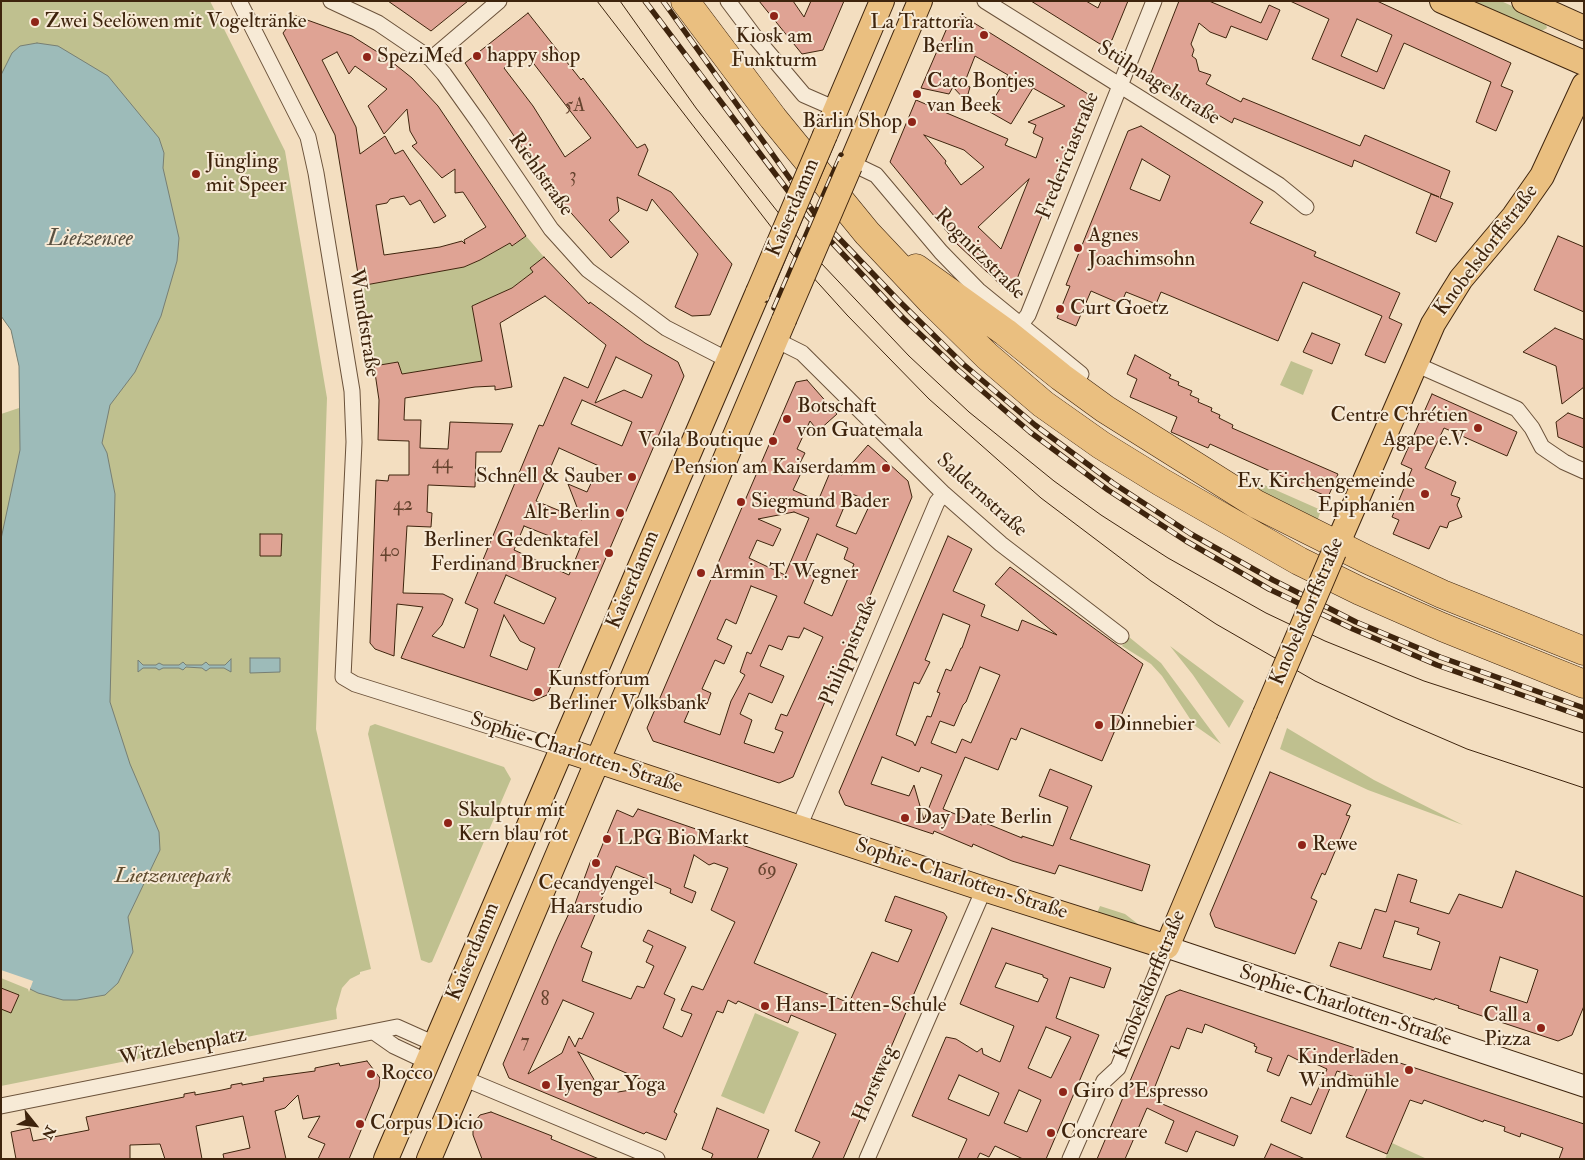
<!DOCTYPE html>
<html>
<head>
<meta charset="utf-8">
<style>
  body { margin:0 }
  #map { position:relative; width:1585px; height:1160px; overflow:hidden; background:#f3dec0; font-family:"IM FELL Double Pica",serif }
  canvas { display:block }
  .frame { position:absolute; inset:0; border:2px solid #3e240d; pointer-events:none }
  .north { position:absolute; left:10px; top:1100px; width:50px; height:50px; -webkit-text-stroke:4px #f7ead6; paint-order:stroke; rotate:119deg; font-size:14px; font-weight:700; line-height:20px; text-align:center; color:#3e240d }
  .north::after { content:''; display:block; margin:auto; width:18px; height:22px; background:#3e240d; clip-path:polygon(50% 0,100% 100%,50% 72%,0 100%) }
</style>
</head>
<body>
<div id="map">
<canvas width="1585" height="1160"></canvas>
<div class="frame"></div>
<div class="north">N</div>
</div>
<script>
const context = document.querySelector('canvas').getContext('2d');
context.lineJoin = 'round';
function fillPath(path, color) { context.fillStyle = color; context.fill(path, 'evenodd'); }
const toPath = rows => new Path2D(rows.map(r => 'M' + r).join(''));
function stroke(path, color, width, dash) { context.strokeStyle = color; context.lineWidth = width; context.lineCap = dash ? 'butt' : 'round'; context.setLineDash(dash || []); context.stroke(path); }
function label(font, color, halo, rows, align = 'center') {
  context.font = font + ' "IM FELL Double Pica",serif'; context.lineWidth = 4; context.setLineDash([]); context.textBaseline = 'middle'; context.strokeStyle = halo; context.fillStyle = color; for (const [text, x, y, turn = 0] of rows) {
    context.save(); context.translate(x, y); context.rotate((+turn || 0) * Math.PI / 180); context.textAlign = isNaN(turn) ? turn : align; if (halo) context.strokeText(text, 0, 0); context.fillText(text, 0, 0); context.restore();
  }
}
fillPath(toPath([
  [1,1,210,1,285,151,327,398,316,729,371,969,360,972,360,974,350,979,342,988,336,1009,337,1019,1,1086,1,414,19,408,19,366,11,330,1,316],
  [1474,1,1501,1,1545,21,1547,28,1540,32],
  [526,236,544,257,530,268,533,272,512,288,472,306,482,361,402,374,398,362,374,366,360,286,464,267,480,260,510,243,513,246],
  [1291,361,1313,370,1303,395,1280,385],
  [1253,480,1321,510,1316,525,1249,489],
  [1129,637,1161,663,1221,744,1194,725,1162,676,1151,664,1122,646],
  [1170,646,1244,701,1229,728,1193,675],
  [375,724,504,767,511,779,432,962,429,963,421,960,368,734,370,726],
  [1287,728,1374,780,1463,825,1368,790,1280,749],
  [1100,906,1125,914,1138,924,1137,928,1097,913],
  [755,1013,799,1032,764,1114,721,1096],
  [1392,1143,1427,1159,1385,1159]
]), '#bfc08f');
const water = toPath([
  [37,43,58,46,108,76,159,138,164,153,163,168,179,238,177,261,161,316,135,372,110,405,102,443,107,453,115,494,110,702,130,764,159,832,160,850,128,917,133,952,118,983,105,995,77,1000,63,1000,38,993,30,989,30,987,1,975,1,539,20,450,19,366,11,330,1,316,1,75,12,53,20,46,37,43],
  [250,658,280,658,280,672,250,673,250,658],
  [231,659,231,672,224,668,210,668,206,671,202,668,186,667,183,670,179,668,163,668,159,670,156,668,143,668,138,672,138,660,143,665,156,665,159,663,163,665,179,665,183,662,186,665,202,665,206,662,209,665,225,665,231,659]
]);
fillPath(water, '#9dbbb9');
stroke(water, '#777f74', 1);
fillPath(toPath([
  [1,970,33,981,29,992,28,989,1,978]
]), '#f3dec0');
const building = toPath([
  [388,1,468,1,431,31,388,1],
  [759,1,793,1,804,17,811,1,844,1,823,50,802,54,759,1],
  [1031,1,1086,1,1098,8,1101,1,1128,1,1112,40,1100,44,1031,1],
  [1179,1,1209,1,1261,23,1269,5,1280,10,1267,40,1231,26,1226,38,1210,32,1199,23,1191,44,1194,50,1192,56,1196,59,1199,71,1211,75,1206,84,1241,102,1243,98,1360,146,1365,135,1450,171,1440,198,1453,203,1436,242,1416,233,1431,194,1439,197,1354,160,1352,167,1234,118,1232,123,1150,75,1179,1],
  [1290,1,1377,1,1511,63,1501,86,1513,91,1496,131,1476,122,1491,82,1404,43,1384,89,1312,59,1329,19,1290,1],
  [1357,19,1392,35,1377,72,1341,56,1357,19],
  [528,13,581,80,583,78,637,148,645,144,648,150,638,175,671,192,732,264,710,315,692,316,675,307,698,254,652,199,647,211,617,197,619,211,609,220,629,242,611,258,549,188,465,63,528,13],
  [524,51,591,138,565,157,533,106,504,68,524,51],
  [296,16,352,36,387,58,412,78,438,106,526,236,512,246,510,243,480,260,464,267,360,286,335,135,283,33,296,16],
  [337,52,349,74,355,66,387,89,368,106,384,134,407,109,410,131,417,143,412,146,442,178,455,169,455,193,463,192,486,227,464,240,465,244,462,241,440,247,384,255,376,205,387,203,390,199,404,196,410,205,420,200,434,223,446,216,403,150,395,154,385,136,360,154,356,127,322,60,337,52],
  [963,16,1088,94,1089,97,1015,284,1003,287,957,244,890,162,916,100,1008,139,1005,145,1036,158,1043,138,1033,133,1036,125,1028,122,1065,106,1033,88,1011,124,990,112,995,97,1008,75,975,56,964,84,970,87,966,101,953,87,949,94,921,88,950,21,963,16],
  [924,135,964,150,984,167,961,185,945,163,946,161,924,135],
  [1029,179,1001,249,978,227,1029,179],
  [1141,126,1263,202,1250,223,1316,252,1314,256,1400,293,1389,318,1402,324,1385,363,1365,355,1382,316,1303,282,1278,341,1161,292,1156,304,1126,292,1121,304,1091,291,1076,326,1057,318,1070,286,1066,285,1072,270,1128,131,1141,126],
  [1142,159,1170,176,1160,201,1130,189,1142,159],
  [1558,236,1584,247,1584,312,1534,290,1558,236],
  [544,257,589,304,590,302,645,343,678,362,684,376,547,695,533,701,401,658,423,607,397,604,394,656,375,649,370,643,376,480,388,481,389,475,409,475,409,441,378,440,379,400,374,366,398,362,402,374,482,361,472,306,512,288,533,272,530,268,544,257],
  [545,296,606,345,588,388,564,377,543,426,539,425,465,603,478,609,464,648,432,636,442,625,453,599,443,594,403,593,407,526,431,527,432,513,427,512,428,485,475,487,476,452,501,452,513,424,450,422,448,449,420,448,421,420,404,420,405,398,475,387,495,386,495,390,512,387,500,323,545,296],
  [616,357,652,375,642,398,624,390,595,403,616,357],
  [582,400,632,422,622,446,571,424,582,400],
  [559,448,599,466,587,492,568,484,582,520,536,501,559,448],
  [524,526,580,548,569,575,514,550,524,526],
  [506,575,556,598,544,624,494,603,506,575],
  [504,615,520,641,535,648,527,670,490,656,504,615],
  [1555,328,1584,340,1584,387,1562,404,1556,366,1523,352,1555,328],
  [1312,333,1340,344,1332,364,1303,352,1312,333],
  [1135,355,1171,375,1169,378,1179,382,1178,385,1192,391,1190,395,1199,399,1198,402,1212,408,1211,411,1220,415,1219,418,1233,425,1232,428,1338,474,1328,497,1210,444,1208,448,1171,432,1177,417,1130,397,1137,379,1127,374,1135,355],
  [807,380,837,414,818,431,810,421,797,449,805,453,798,467,801,473,793,490,818,501,831,470,842,475,868,445,908,481,912,497,793,777,779,783,653,741,647,728,796,382,807,380],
  [850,493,871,502,856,534,836,526,850,493],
  [794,512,809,518,785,575,749,558,757,540,773,546,781,529,758,519,794,512],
  [817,534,848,548,844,559,854,564,832,616,804,603,815,577,801,572,817,534],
  [751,586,777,596,751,654,747,652,740,672,745,675,731,701,720,735,684,722,694,699,707,704,711,693,702,689,715,660,724,664,732,646,717,639,726,619,736,624,751,586],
  [804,628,823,637,787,716,781,714,775,729,783,732,774,753,744,743,752,720,740,714,749,693,772,703,784,676,760,666,769,645,782,650,788,636,799,638,804,628],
  [1432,394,1517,432,1507,456,1444,428,1425,468,1456,482,1451,495,1460,498,1457,505,1462,517,1449,522,1447,528,1440,526,1429,549,1393,534,1399,520,1392,517,1412,469,1401,464,1432,394],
  [1568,413,1584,419,1584,448,1558,437,1556,422,1568,413],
  [260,534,282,534,281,556,260,556,260,534],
  [948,536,972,549,953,591,985,605,981,616,1018,631,1022,620,1057,635,995,584,1010,567,1143,664,1102,761,1021,728,1016,740,1011,738,998,770,965,757,943,809,982,825,983,822,1022,838,1022,836,1053,846,1068,807,1039,796,1050,769,1092,786,1070,839,1150,865,1142,891,1059,865,1055,874,1012,861,973,844,972,847,934,831,933,834,845,805,839,792,948,536],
  [943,614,970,625,962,648,961,648,951,671,946,669,937,692,940,693,931,717,927,716,915,746,913,742,896,735,914,682,919,684,930,662,925,660,943,614],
  [980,667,1000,675,971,743,962,739,956,753,931,743,940,721,954,726,963,705,966,702,980,667],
  [882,757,919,772,921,767,942,775,924,820,914,785,909,796,871,784,882,757],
  [1270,772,1351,805,1346,815,1350,816,1325,875,1322,873,1311,898,1317,901,1295,954,1215,927,1210,914,1270,772],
  [638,809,797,864,754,963,849,1003,872,952,898,962,912,930,885,921,895,896,944,913,947,917,843,1159,812,1159,820,1142,795,1131,836,1034,791,1015,788,1023,738,1001,736,1004,728,1000,723,1013,717,1011,674,1112,677,1114,666,1140,646,1132,644,1134,509,1078,503,1064,558,937,570,911,572,912,591,860,597,858,617,810,633,817,638,809],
  [694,855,709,865,714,863,728,868,711,910,735,922,703,990,692,986,681,1010,692,1014,682,1037,663,1028,675,999,664,994,686,947,648,930,643,941,653,946,646,962,654,966,644,988,637,986,631,999,582,981,592,952,581,947,616,866,671,889,670,893,692,903,696,892,684,887,694,855],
  [563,1000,594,1013,582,1039,579,1038,575,1047,569,1036,562,1053,528,1074,563,1000],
  [578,1052,656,1086,618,1092,596,1083,578,1052],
  [1516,871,1584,897,1584,1006,1572,1035,1558,1041,1458,1008,1459,1006,1435,998,1434,1000,1330,966,1339,942,1361,949,1375,909,1386,912,1398,874,1417,880,1410,902,1449,914,1459,894,1502,908,1516,871],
  [1395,921,1419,928,1417,934,1440,942,1431,970,1383,957,1395,921],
  [1500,957,1538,970,1527,1003,1490,991,1500,957],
  [992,928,1111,968,1104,988,1070,977,1056,1018,1099,1035,1046,1159,1023,1159,995,1146,989,1157,980,1153,977,1159,958,1159,967,1139,912,1116,946,1037,956,1039,977,1052,982,1048,983,1054,1000,1062,1014,1026,960,1004,992,928],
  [1006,963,1043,975,1043,977,1048,979,1038,1002,995,987,1006,963],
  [1046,1027,1071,1037,1051,1078,1028,1068,1046,1027],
  [959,1075,999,1093,989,1116,948,1099,959,1075],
  [1019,1090,1041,1100,1027,1132,1004,1123,1019,1090],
  [1,988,19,995,11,1013,1,1009,1,988],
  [1180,990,1584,1124,1584,1159,1559,1159,1563,1148,1521,1133,1520,1137,1504,1131,1505,1127,1484,1120,1483,1122,1424,1100,1422,1104,1410,1100,1387,1154,1346,1137,1370,1082,1337,1071,1311,1134,1281,1121,1291,1097,1311,1105,1327,1069,1307,1060,1306,1064,1288,1055,1279,1076,1267,1071,1272,1058,1255,1052,1257,1047,1254,1046,1255,1044,1205,1024,1202,1033,1187,1028,1179,1049,1171,1046,1154,1089,1164,1094,1160,1103,1238,1136,1234,1146,1196,1131,1187,1152,1165,1143,1174,1121,1147,1108,1125,1159,1097,1159,1166,996,1180,990],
  [367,1061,380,1078,379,1087,349,1159,318,1159,325,1144,308,1137,320,1116,303,1119,298,1095,285,1108,275,1111,286,1159,224,1159,223,1154,250,1148,243,1116,196,1126,202,1159,165,1159,160,1144,130,1145,130,1159,16,1159,11,1132,30,1128,33,1141,89,1130,86,1117,184,1097,184,1094,195,1092,195,1095,222,1090,231,1088,231,1085,242,1083,242,1085,264,1081,263,1078,315,1071,315,1068,339,1063,340,1066,367,1061],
  [717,1108,769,1130,757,1159,711,1159,713,1154,702,1149,717,1108],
  [491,1112,552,1136,551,1139,599,1159,482,1159,473,1135,473,1124,480,1115,491,1112],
  [1271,1144,1305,1159,1264,1159,1271,1144]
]);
fillPath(building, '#dfa394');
stroke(building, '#3e240d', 1);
const street = toPath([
  [239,1,308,137,316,173,352,391,354,442,343,677,355,684,562,749],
  [331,1,378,23,431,59,444,74,479,123,551,229,588,270,666,328,728,360],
  [728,1,755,37,804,95,836,109],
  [985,1,1279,185,1306,207],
  [431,59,499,1],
  [851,163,876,175,941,252,978,290,1081,374],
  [1020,325,1028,315,1154,1],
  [776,340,802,353,944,494,1001,544,1121,636],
  [1415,364,1517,409,1532,428,1542,447,1564,462,1584,471],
  [799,827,937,502,944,494],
  [374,1032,394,1046,428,1062],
  [463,1078,657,1159],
  [1,1106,397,1027,435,1044],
  [867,1159,984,889],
  [1070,1159,1104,1081,1118,1068,1167,947]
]);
const secondary = toPath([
  [1167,947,1584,1086]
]);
const primary = toPath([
  [1442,1,1584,63],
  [1524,1,1584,28],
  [825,135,882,1],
  [850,166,920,1],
  [1334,552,1433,324,1461,279,1514,216,1542,176,1584,85],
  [562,749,984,889,1167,947,1265,714],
  [386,1159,758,292],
  [429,1159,784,320]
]);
const highway = toPath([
  [685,1,773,118,867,233,931,301,987,356,1043,404,1101,445,1161,482,1299,561,1360,591,1442,627,1584,684],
  [916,268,1005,332,1061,377,1105,409,1256,504,1366,559,1442,594,1584,651]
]);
stroke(street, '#6b523a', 17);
stroke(secondary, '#3e240d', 23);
stroke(primary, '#3e240d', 26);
stroke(highway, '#3e240d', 29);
stroke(street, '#f7ead6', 15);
stroke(secondary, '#f7ead6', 21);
stroke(primary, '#eabf80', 24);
stroke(highway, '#eabf80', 28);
stroke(toPath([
  [597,1,792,254,847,315,929,399,1041,498,1151,581,1216,624,1315,681,1395,718,1467,749,1584,788],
  [620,1,696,108,803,244,909,356,969,412,1054,481,1101,515,1168,558,1266,613,1325,641,1424,681,1584,733]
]), '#3e240d', 1);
const rail = toPath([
  [645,1,807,216,903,318,958,370,1030,432,1108,490,1186,541,1269,589,1353,629,1437,665,1584,717],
  [663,1,813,211,897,299,963,364,1035,425,1113,483,1191,534,1273,580,1356,622,1440,657,1584,708],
  [766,300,832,144],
  [774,308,841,155]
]);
stroke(rail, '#3e240d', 5.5);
stroke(rail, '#f7ead6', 4, [11]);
const primaryBridge = toPath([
  [758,292,825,135],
  [784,320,850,166],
  [1265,714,1334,552]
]);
stroke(primaryBridge, '#3e240d', 26, []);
stroke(primaryBridge, '#eabf80', 24);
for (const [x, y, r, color] of [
  [774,16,5,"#8f2418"],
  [35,22,5,"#8f2418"],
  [984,35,5,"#8f2418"],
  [477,56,5,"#8f2418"],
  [367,57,5,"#8f2418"],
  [917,94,5,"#8f2418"],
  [912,122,5,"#8f2418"],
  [196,174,5,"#8f2418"],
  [1078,248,5,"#8f2418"],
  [1060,309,5,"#8f2418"],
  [787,419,5,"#8f2418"],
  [1478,428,5,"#8f2418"],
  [773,441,5,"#8f2418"],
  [886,468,5,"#8f2418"],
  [632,477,5,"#8f2418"],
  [1425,494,5,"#8f2418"],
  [741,502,5,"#8f2418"],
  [620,513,5,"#8f2418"],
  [609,553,5,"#8f2418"],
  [701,573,5,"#8f2418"],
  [538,692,5,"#8f2418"],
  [1099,725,5,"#8f2418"],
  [905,818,5,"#8f2418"],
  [448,823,5,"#8f2418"],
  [607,839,5,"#8f2418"],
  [1302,845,5,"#8f2418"],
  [596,863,5,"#8f2418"],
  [765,1006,5,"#8f2418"],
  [1541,1028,5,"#8f2418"],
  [1409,1070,5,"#8f2418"],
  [371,1074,5,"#8f2418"],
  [546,1085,5,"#8f2418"],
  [1063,1092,5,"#8f2418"],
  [360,1124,5,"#8f2418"],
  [1051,1133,5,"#8f2418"]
]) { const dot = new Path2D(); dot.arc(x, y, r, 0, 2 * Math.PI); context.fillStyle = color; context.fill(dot); stroke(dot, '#f7ead6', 2); }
label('19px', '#66442f', null, [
  ["5A",575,107],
  ["3",573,177],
  ["44",442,464],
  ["42",403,506],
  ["40",390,552],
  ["69",767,871],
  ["8",545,1001],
  ["7",525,1043]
]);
label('21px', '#3e240d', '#f7ead6', [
  ["Zwei Seelöwen mit Vogeltränke",45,22],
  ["La Trattoria",974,23,"right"],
  ["Berlin",974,47,"right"],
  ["Kiosk am",774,37,"center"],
  ["Funkturm",774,61,"center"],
  ["happy shop",487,56],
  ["SpeziMed",377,57],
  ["Cato Bontjes",927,82],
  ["van Beek",927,106],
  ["Bärlin Shop",902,122,"right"],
  ["Jüngling",206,162],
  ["mit Speer",206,186],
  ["Agnes",1088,236],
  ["Joachimsohn",1088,260],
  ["Curt Goetz",1070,309],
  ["Botschaft",797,407],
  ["von Guatemala",797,431],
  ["Centre Chrétien",1468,416,"right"],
  ["Agape e.V.",1468,440,"right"],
  ["Voila Boutique",763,441,"right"],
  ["Pension am Kaiserdamm",876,468,"right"],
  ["Schnell & Sauber",622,477,"right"],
  ["Ev. Kirchengemeinde",1415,482,"right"],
  ["Epiphanien",1415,506,"right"],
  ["Siegmund Bader",751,502],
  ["Alt-Berlin",610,513,"right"],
  ["Berliner Gedenktafel",599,541,"right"],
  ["Ferdinand Bruckner",599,565,"right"],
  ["Armin T. Wegner",711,573],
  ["Kunstforum",548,680],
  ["Berliner Volksbank",548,704],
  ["Dinnebier",1109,725],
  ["Skulptur mit",458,811],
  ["Kern blau rot",458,835],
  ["Day Date Berlin",915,818],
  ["LPG BioMarkt",617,839],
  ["Rewe",1312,845],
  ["Cecandyengel",596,884,"center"],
  ["Haarstudio",596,908,"center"],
  ["Hans-Litten-Schule",775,1006],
  ["Call a",1531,1016,"right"],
  ["Pizza",1531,1040,"right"],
  ["Kinderladen",1399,1058,"right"],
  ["Windmühle",1399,1082,"right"],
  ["Rocco",381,1074],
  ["Iyengar Yoga",556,1085],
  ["Giro d'Espresso",1073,1092],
  ["Corpus Dicio",370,1124],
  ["Concreare",1061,1133]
], 'left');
label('21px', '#3e240d', '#f7ead6', [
  ["Stülpnagelstraße",1158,84,32],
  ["Fredericiastraße",1069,156,-68],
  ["Riehlstraße",540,175,55],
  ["Kaiserdamm",794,208,-67],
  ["Knobelsdorffstraße",1487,251,-53],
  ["Rognitzstraße",979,255,45],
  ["Wundtstraße",363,323,81],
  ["Saldernstraße",981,496,42],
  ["Kaiserdamm",634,580,-67],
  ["Knobelsdorffstraße",1308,612,-67],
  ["Philippistraße",850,651,-67],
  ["Sophie-Charlotten-Straße",576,754,18],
  ["Sophie-Charlotten-Straße",961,880,18],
  ["Kaiserdamm",474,952,-67],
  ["Knobelsdorffstraße",1151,985,-68],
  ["Sophie-Charlotten-Straße",1345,1007,18],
  ["Witzlebenplatz",183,1048,-11],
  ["Horstweg",876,1084,-67]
]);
label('italic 21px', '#5e4b2e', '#f7ead6', [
  ["Lietzenseepark",173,877]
]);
label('italic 22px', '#5a5141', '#f7ead6', [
  ["Lietzensee",90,240]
]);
</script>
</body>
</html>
